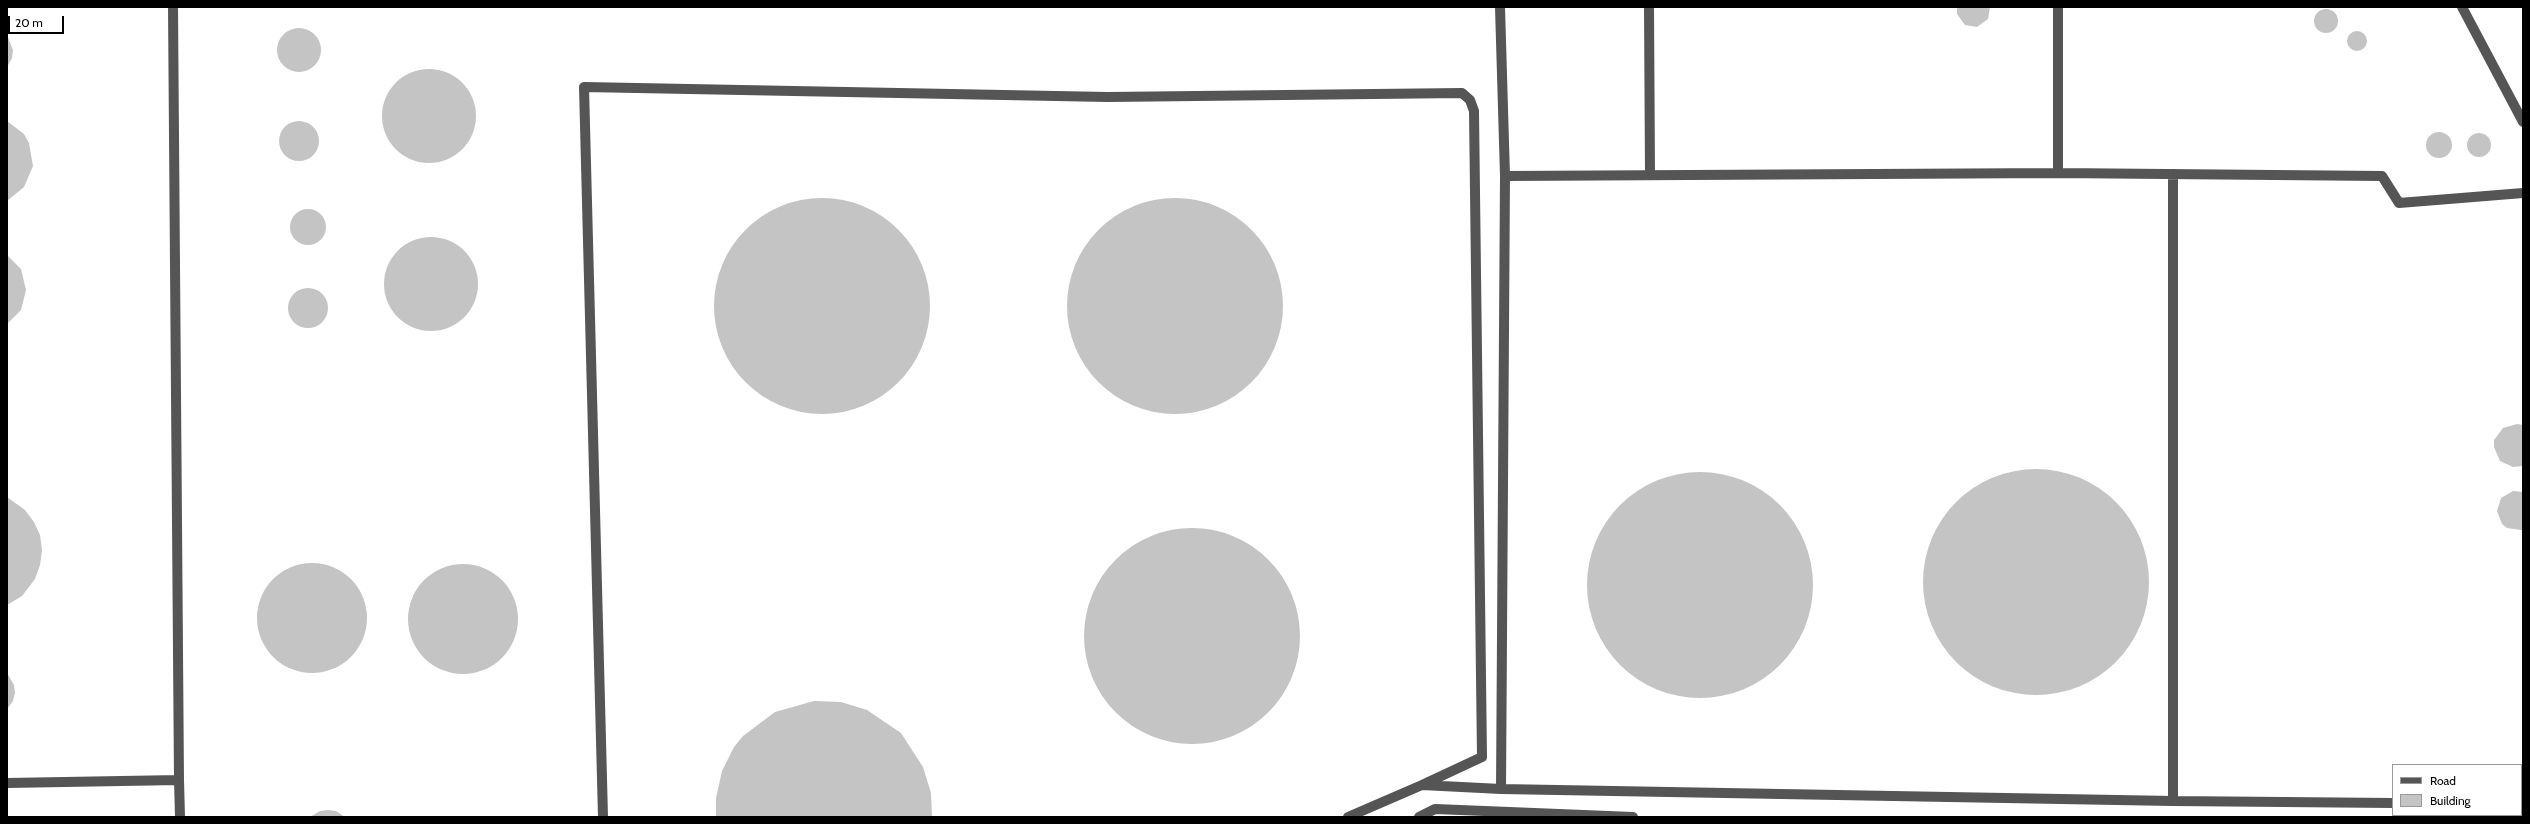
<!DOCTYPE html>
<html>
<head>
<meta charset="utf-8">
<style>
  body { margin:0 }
  #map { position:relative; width:2530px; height:824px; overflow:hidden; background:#fff; font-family:Cabin,sans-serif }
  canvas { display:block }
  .frame { position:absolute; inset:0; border:8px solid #000; pointer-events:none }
  .legend { position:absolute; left:2392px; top:764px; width:130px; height:52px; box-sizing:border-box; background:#fff; border:1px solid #999; margin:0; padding:5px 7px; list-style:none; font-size:12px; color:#000 }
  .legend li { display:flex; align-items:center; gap:8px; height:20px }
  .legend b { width:20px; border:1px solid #999 }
  .scale { position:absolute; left:8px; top:16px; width:56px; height:18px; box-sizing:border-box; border:2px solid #000; border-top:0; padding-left:5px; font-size:12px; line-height:14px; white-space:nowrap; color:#000; -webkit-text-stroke:3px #fff; paint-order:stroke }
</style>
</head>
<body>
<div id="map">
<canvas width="2530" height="824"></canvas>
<div class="frame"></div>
<ul class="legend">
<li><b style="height:5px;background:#555"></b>Road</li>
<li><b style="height:11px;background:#c4c4c4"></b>Building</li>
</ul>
<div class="scale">20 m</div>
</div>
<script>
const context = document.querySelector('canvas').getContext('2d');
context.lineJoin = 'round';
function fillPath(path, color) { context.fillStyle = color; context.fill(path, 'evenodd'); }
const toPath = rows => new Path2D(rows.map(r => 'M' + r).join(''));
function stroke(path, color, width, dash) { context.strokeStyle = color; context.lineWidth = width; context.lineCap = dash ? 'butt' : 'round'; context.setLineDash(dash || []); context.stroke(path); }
fillPath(toPath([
  [1990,7,1988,19,1977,27,1965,25,1957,14,1957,7],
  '2314 21a12 12 0 1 1 24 0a12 12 0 1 1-24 0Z',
  '277 50a22 22 0 1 1 44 0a22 22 0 1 1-44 0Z',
  '2347 41a10 10 0 1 1 20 0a10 10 0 1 1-20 0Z',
  [7,35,13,50,12,58,7,67],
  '382 116a47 47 0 1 1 94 0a47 47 0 1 1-94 0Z',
  [7,121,24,134,29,143,33,166,24,187,7,201],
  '279 141a20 20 0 1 1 40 0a20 20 0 1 1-40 0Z',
  '2426 145a13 13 0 1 1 26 0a13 13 0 1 1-26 0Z',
  '2467 145a12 12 0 1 1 24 0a12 12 0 1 1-24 0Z',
  '1067 306a108 108 0 1 1 216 0a108 108 0 1 1-216 0Z',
  '714 306a108 108 0 1 1 216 0a108 108 0 1 1-216 0Z',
  '290 227a18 18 0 1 1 36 0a18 18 0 1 1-36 0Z',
  '384 284a47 47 0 1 1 94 0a47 47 0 1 1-94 0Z',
  [7,255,21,269,26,290,21,310,7,324],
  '288 308a20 20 0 1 1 40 0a20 20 0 1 1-40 0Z',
  [2517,424,2523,425,2523,466,2513,467,2500,461,2494,447,2494,440,2503,428],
  '1923 582a113 113 0 1 1 226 0a113 113 0 1 1-226 0Z',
  '1587 585a113 113 0 1 1 226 0a113 113 0 1 1-226 0Z',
  [2513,491,2523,492,2523,530,2521,530,2507,528,2502,524,2497,511,2501,498],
  [7,497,25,510,34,522,40,535,42,550,40,565,35,579,22,596,7,605],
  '1084 636a108 108 0 1 1 216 0a108 108 0 1 1-216 0Z',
  '257 618a55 55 0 1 1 110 0a55 55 0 1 1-110 0Z',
  '408 619a55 55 0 1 1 110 0a55 55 0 1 1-110 0Z',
  [7,673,14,685,15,693,13,701,7,709],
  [814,701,841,702,867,710,901,733,923,767,931,793,932,817,716,817,716,798,722,771,734,747,743,736,775,712],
  [328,810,336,811,345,817,310,817,320,811]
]), '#c4c4c4');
stroke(toPath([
  [1500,7,1505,176],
  [1649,7,1650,175],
  [2058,7,2058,173,2382,176,2399,203,2523,193],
  [2462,7,2523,122],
  [2058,173,1505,176,1501,789,2173,801],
  [2173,174,2173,801,2393,803],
  [179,780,180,817],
  [7,783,179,780,173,7],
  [2521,804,2523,804],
  [603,817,584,87,1108,97,1462,93,1470,100,1474,111,1482,757,1422,785],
  [1348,817,1422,785,1501,789],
  [1419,817,1435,809,1633,817]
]), '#555', 10);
</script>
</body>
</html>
